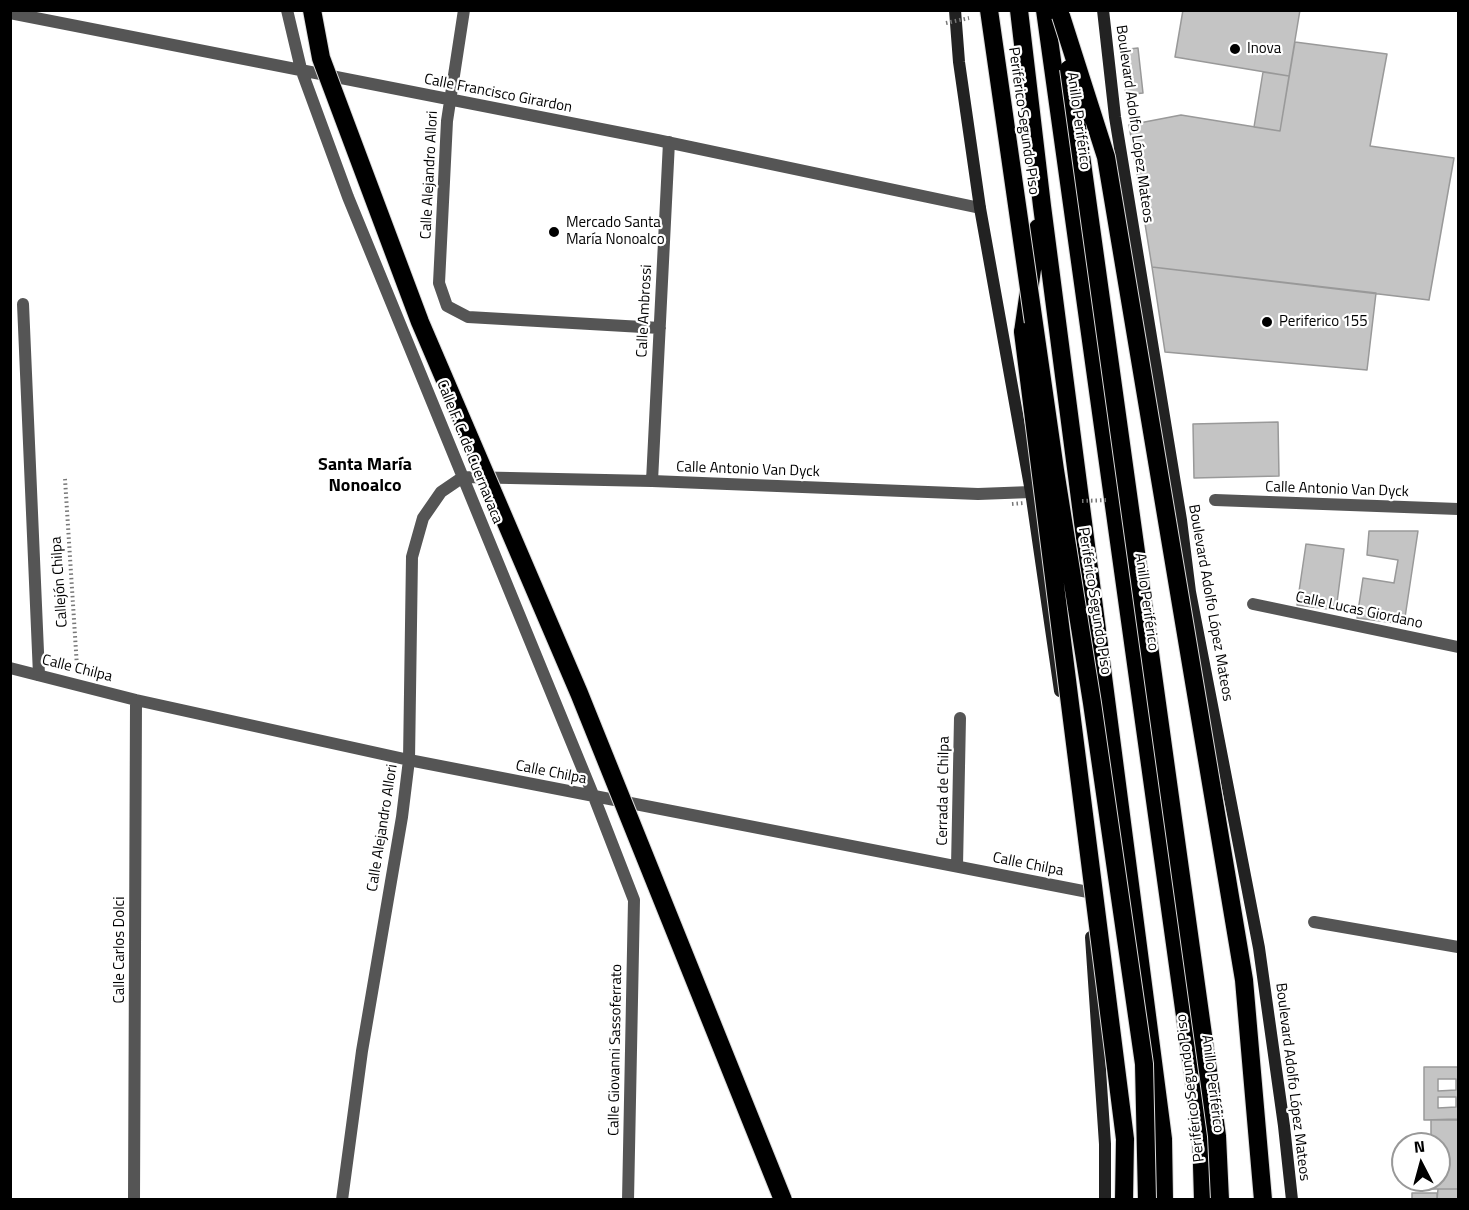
<!DOCTYPE html>
<html>
<head>
<meta charset="utf-8">
<style>
  body { margin:0 }
  #map { position:relative; width:1469px; height:1210px; overflow:hidden; background:#fff; font-family:"Titillium Web",sans-serif }
  canvas { display:block }
  .frame { position:absolute; inset:0; border:12px solid #000; pointer-events:none }
  .north { position:absolute; left:1391px; top:1132px; width:60px; height:60px; box-sizing:border-box; background:#fff; border:2px solid #999; border-radius:50%; rotate:354deg; font-size:16px; font-weight:700; line-height:24px; text-align:center; color:#000 }
  .north::after { content:''; display:block; margin:auto; width:21px; height:27px; background:#000; clip-path:polygon(50% 0,100% 100%,50% 72%,0 100%) }
</style>
</head>
<body>
<div id="map">
<canvas width="1469" height="1210"></canvas>
<div class="frame"></div>
<div class="north">N</div>
</div>
<script>
const context = document.querySelector('canvas').getContext('2d');
context.lineJoin = 'round';
function fillPath(path, color) { context.fillStyle = color; context.fill(path, 'evenodd'); }
const toPath = rows => new Path2D(rows.map(r => 'M' + r).join(''));
function stroke(path, color, width, dash) { context.strokeStyle = color; context.lineWidth = width; context.lineCap = dash ? 'butt' : 'round'; context.setLineDash(dash || []); context.stroke(path); }
function label(font, color, halo, rows, align = 'center') {
  context.font = font + ' "Titillium Web",sans-serif'; context.lineWidth = 4.5; context.setLineDash([]); context.textBaseline = 'middle'; context.strokeStyle = halo; context.fillStyle = color; for (const [text, x, y, turn = 0] of rows) {
    context.save(); context.translate(x, y); context.rotate((+turn || 0) * Math.PI / 180); context.textAlign = isNaN(turn) ? turn : align; if (halo) context.strokeText(text, 0, 0); context.fillText(text, 0, 0); context.restore();
  }
}
const building = toPath([
  [1183,10,1300,10,1289,76,1175,57,1183,10],
  [1295,42,1387,54,1370,146,1454,158,1429,300,1152,267,1129,125,1181,115,1280,131,1295,42],
  [1138,48,1143,93,1126,95,1120,50,1138,48],
  [1263,72,1289,76,1280,131,1254,127,1263,72],
  [1152,267,1376,293,1367,370,1165,352,1152,267],
  [1278,422,1279,476,1194,478,1193,424,1278,422],
  [1369,531,1418,531,1404,624,1357,618,1363,578,1394,583,1398,560,1367,555,1369,531],
  [1306,544,1344,549,1336,610,1297,605,1306,544],
  [1424,1067,1458,1067,1458,1119,1424,1120,1424,1067],
  [1438,1079,1456,1079,1456,1090,1438,1091,1438,1079],
  [1438,1097,1456,1097,1456,1107,1438,1108,1438,1097],
  [1431,1120,1458,1120,1458,1189,1431,1189,1431,1180,1439,1180,1439,1144,1431,1144,1431,1120],
  [1438,1189,1458,1189,1458,1200,1437,1200,1438,1189],
  [1412,1193,1437,1193,1437,1200,1412,1200,1412,1193]
]);
fillPath(building, '#c4c4c4');
stroke(building, '#999', 1.5);
const highway = toPath([
  [1019,10,1042,206,1163,1139,1164,1200],
  [1045,10,1201,1131,1203,1200],
  [1023,332,1038,228]
]);
stroke(highway, '#dbdbdb', 20);
stroke(toPath([
  [65,479,77,667]
]), '#777', 4, [1.5, 3]);
stroke(toPath([
  [23,304,39,675]
]), '#555', 12);
stroke(toPath([
  [287,10,301,69,348,197,594,797,634,900,628,1200],
  [464,10,447,121,439,283,447,306,468,317,660,328],
  [10,13,657,140,980,208],
  [652,481,669,142],
  [1215,500,1458,509],
  [1253,604,1458,647],
  [10,668,136,700,409,760,1088,892],
  [957,866,960,718],
  [1314,922,1458,947],
  [134,1200,136,700],
  [342,1200,362,1051,402,817,409,760,412,557,423,518,441,492,463,477,652,481,978,494,1031,492]
]), '#555', 12);
stroke(toPath([
  [955,10,959,62,980,208,1031,492,1060,691],
  [1103,10,1115,117,1181,520,1190,592,1259,948,1284,1126,1292,1200],
  [1091,937,1105,1144,1105,1200]
]), '#222', 12);
stroke(highway, '#000', 18);
const highwayBridge = toPath([
  [312,10,321,58,420,322,579,693,783,1200],
  [989,10,1055,470,1092,703,1144,1064,1147,1200],
  [1061,16,1106,157,1244,980,1263,1200],
  [1069,69,1217,1136,1220,1200],
  [1023,332,1125,1139,1124,1200]
]);
stroke(highwayBridge, '#dbdbdb', 20, []);
stroke(toPath([
  [946,23,969,18],
  [1082,501,1108,500],
  [1012,504,1024,503]
]), '#777', 4, [1.5, 3]);
stroke(highwayBridge, '#000', 18);
for (const [x, y, r, color] of [
  [1235,49,6,"#000"],
  [554,232,6,"#000"],
  [1267,322,6,"#000"]
]) { const dot = new Path2D(); dot.arc(x, y, r, 0, 2 * Math.PI); context.fillStyle = color; context.fill(dot); stroke(dot, '#fff', 2); }
label('15px', '#000', '#fff', [
  ["Inova",1247,49],
  ["Mercado Santa",566,223],
  ["María Nonoalco",566,240],
  ["Periferico 155",1279,322]
], 'left');
label('15px', '#000', '#fff', [
  ["Calle Francisco Girardon",498,94,11],
  ["Periférico Segundo Piso",1023,121,82],
  ["Anillo Periférico",1078,121,82],
  ["Boulevard Adolfo López Mateos",1134,124,82],
  ["Calle Alejandro Allori",430,175,-87],
  ["Calle Ambrossi",645,311,-87],
  ["Calle F. C. de Cuernavaca",469,452,68],
  ["Calle Antonio Van Dyck",748,470,2],
  ["Calle Antonio Van Dyck",1337,490,2],
  ["Callejón Chilpa",60,582,-94],
  ["Periférico Segundo Piso",1094,601,81],
  ["Anillo Periférico",1146,602,82],
  ["Boulevard Adolfo López Mateos",1210,603,80],
  ["Calle Lucas Giordano",1359,611,12],
  ["Calle Chilpa",77,669,14],
  ["Calle Chilpa",551,773,11],
  ["Cerrada de Chilpa",944,791,-89],
  ["Calle Alejandro Allori",383,828,-81],
  ["Calle Chilpa",1028,865,11],
  ["Calle Carlos Dolci",120,950,-90],
  ["Calle Giovanni Sassoferrato",616,1050,-89],
  ["Boulevard Adolfo López Mateos",1292,1082,83],
  ["Anillo Periférico",1212,1084,83],
  ["Periférico Segundo Piso",1191,1088,-97]
]);
label('bold 18px', '#000', '#fff', [
  ["Santa María",365,466],
  ["Nonoalco",365,487]
]);
</script>
</body>
</html>
